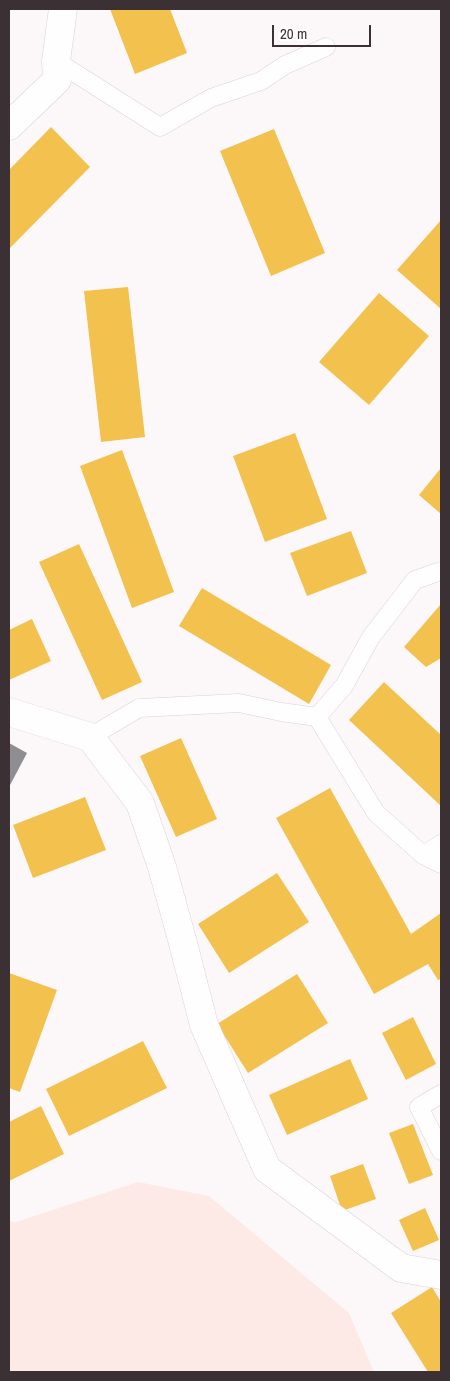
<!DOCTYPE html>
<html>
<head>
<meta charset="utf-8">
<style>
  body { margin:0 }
  #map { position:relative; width:450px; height:1381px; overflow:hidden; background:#fcf8fa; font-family:"Archivo Narrow",sans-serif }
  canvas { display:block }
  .frame { position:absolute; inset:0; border:10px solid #3b3134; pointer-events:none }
  .scale { position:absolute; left:272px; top:25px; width:99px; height:22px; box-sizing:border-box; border:2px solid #3b3134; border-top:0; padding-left:6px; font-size:15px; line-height:18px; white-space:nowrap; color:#3b3134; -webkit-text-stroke:4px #fff; paint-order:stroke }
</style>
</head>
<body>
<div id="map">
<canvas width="450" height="1381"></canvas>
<div class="frame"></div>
<div class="scale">20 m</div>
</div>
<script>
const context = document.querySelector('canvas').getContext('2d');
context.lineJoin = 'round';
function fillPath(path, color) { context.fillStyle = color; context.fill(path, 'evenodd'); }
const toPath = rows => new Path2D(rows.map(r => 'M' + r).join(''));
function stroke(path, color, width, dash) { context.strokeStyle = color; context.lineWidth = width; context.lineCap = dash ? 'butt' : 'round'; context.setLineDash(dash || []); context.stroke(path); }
fillPath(toPath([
  [138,1182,209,1196,349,1313,374,1372,9,1372,9,1221,16,1222]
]), '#fdeae6');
fillPath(toPath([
  [110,9,170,9,187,53,135,74],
  [51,127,90,167,9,249,9,170],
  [274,129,325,253,271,276,220,151],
  [441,220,441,309,397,270],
  [128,287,145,437,101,442,84,291],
  [379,293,429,336,369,405,319,362],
  [295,433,327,519,265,542,233,456],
  [122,450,174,592,132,608,80,466],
  [441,468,441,514,419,495],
  [351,531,367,573,307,596,290,553],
  [79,544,142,682,102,700,39,562],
  [202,588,331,665,309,704,179,626],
  [441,604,441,658,426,667,404,647],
  [32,619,51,661,9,680,9,630],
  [384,682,441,735,441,804,440,805,349,720],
  [181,738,217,819,176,837,140,756],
  [330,788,411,934,441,913,441,979,438,980,428,964,374,994,276,818],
  [85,797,106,850,33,878,13,825],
  [277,873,309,922,229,973,198,924],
  [9,973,57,990,20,1092,9,1088],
  [297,974,328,1023,248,1073,217,1024],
  [413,1017,436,1064,406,1080,382,1033],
  [143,1041,167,1088,69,1136,46,1089],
  [350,1059,368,1099,287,1135,269,1095],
  [41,1106,64,1154,9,1181,9,1122],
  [413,1124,433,1175,409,1184,389,1133],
  [363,1164,376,1199,342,1211,330,1176],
  [425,1208,439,1240,413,1251,399,1220],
  [432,1287,441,1302,441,1372,428,1372,391,1313]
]), '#f2c14e');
fillPath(toPath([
  [9,743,27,753,9,787]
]), '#8d8d92');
const service = toPath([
  [56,61,160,127,211,98,261,81,285,65,326,47],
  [317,717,376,813,423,855,441,844],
  [90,737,139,708,239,703,281,712,317,717,344,686,371,637,415,580,441,571],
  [423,855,441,864],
  [441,1094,419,1107,441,1151]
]);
const minor = toPath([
  [9,126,57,80,56,61,63,9],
  [9,712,90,737,140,803,162,867,183,943,204,1025,267,1169,401,1268,441,1275]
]);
stroke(service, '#d9d3d5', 19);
stroke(minor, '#d9d3d5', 29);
stroke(service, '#fffefe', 18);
stroke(minor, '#fffefe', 28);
</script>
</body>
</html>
